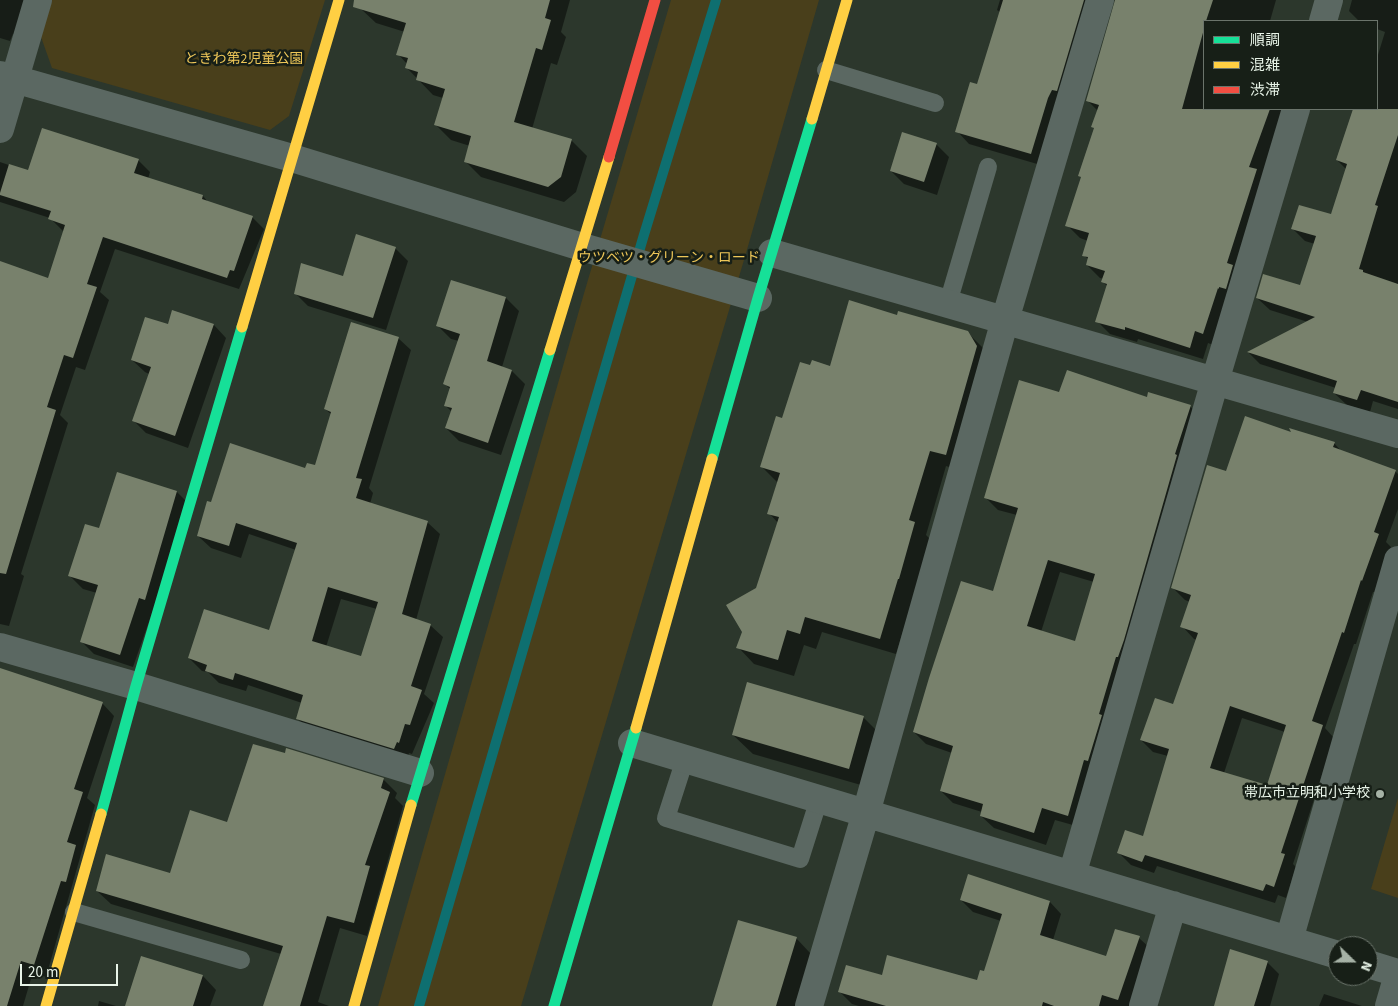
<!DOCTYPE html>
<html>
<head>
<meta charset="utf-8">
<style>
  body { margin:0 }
  #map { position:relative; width:1398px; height:1006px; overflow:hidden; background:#2c372c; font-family:"Source Sans 3","Noto Sans JP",sans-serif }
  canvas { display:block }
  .legend { position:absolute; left:1203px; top:20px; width:175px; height:90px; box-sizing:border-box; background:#171f17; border:1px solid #6b746b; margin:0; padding:6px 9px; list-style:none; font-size:15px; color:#e8f4e8 }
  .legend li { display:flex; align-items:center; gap:10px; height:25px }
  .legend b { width:25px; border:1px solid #6b746b }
  .north { position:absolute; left:1328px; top:936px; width:50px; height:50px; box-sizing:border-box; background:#171f17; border:1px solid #6b746b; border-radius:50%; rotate:112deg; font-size:14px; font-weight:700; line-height:20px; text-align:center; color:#e8f4e8 }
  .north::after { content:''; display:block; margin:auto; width:18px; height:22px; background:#a6b2a6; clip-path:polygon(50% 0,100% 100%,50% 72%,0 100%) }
  .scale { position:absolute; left:20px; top:964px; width:98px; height:22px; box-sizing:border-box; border:2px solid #e8f4e8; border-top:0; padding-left:6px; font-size:15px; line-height:18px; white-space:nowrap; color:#e8f4e8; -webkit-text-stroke:4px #171f17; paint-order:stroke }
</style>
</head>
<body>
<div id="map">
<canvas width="1398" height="1006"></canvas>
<ul class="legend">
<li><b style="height:6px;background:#16e098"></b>順調</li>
<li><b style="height:6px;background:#ffcf43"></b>混雑</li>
<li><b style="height:6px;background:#f24e42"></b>渋滞</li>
</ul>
<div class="north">N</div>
<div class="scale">20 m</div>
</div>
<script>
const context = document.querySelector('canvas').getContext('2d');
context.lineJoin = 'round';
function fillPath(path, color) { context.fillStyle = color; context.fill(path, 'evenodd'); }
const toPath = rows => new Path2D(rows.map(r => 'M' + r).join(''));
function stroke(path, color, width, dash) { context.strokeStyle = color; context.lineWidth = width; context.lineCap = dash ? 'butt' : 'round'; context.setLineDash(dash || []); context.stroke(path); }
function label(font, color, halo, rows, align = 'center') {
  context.font = font + ' "Source Sans 3","Noto Sans JP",sans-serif'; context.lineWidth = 5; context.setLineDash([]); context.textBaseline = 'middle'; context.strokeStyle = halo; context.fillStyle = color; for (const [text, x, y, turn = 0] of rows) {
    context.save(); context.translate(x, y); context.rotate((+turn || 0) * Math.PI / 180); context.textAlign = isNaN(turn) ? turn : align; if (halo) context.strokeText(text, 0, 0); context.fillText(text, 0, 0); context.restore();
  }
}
fillPath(toPath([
  [52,0,325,0,289,116,270,130,52,68,41,37],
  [671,0,819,0,744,260,521,1006,378,1006,585,290],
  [1398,798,1398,898,1371,889]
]), '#493f1b');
fillPath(toPath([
  [0,0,29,0,18,36,13,34,10,41,0,38],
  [362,0,570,0,561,32,566,37,557,65,551,63,532,129,571,140,587,156,576,192,564,202,481,177,465,161,470,146,451,140,436,125,443,98,433,95,406,67,407,64,398,54,405,32,376,23,360,8],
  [1000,0,1104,0,1044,166,969,144,957,131,978,86,1001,13,997,10],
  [1116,0,1276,0,1270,21,1204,21,1204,109,1287,109,1216,346,1208,343,1203,359,1138,339,1137,342,1110,334,1097,321,1107,286,1103,282,1104,279,1100,278,1087,265,1089,260,1084,255,1088,241,1080,238,1067,225,1082,178,1080,176,1095,130,1093,127,1098,111,1088,101],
  [1352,0,1398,0,1398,409,1373,401,1370,412,1347,405,1334,393,1336,388,1260,364,1249,353,1308,322,1270,310,1257,298,1301,287,1315,244,1305,241,1293,229,1331,216,1346,169,1337,160,1354,109,1377,109,1377,58,1385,32,1377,29,1377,21,1359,21,1349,11],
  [936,144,949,157,937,195,904,184,891,171],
  [138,160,150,172,148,179,203,196,208,202,252,217,264,229,239,289,115,249,100,292,109,300,85,370,76,367,60,415,68,423,21,574,24,576,9,626,0,624,0,263,49,279,64,232,50,218,0,202,0,162,29,172],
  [395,248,408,261,386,330,308,306,295,293,344,278],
  [506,298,519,311,502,367,512,371,525,384,501,455,459,441,446,428,452,412,445,405,451,390,445,384,459,341,451,339,438,326],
  [898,316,967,332,984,349,962,471,946,466,926,535,931,540,896,654,822,632,816,649,804,645,794,676,754,664,738,647,778,523,769,513,778,483,762,467,783,420,811,367,830,367],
  [214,325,226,338,188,448,146,433,133,420,149,374,145,372,132,360,168,326],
  [398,338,411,350,369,488,373,493,370,504,427,522,440,534,416,620,430,625,443,637,424,694,434,703,412,754,409,753,407,760,310,731,297,718,302,703,248,685,246,691,219,683,208,672,202,671,189,658,270,632,296,550,249,534,241,558,211,548,198,536,212,504,316,467,332,415,325,409],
  [341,599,377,609,361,658,326,647],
  [1060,393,1147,398,1190,406,1202,419,1080,827,1055,820,1046,845,994,828,981,816,982,812,953,803,941,791,952,753,926,744,914,732,994,592,1017,515,998,510,985,497],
  [1060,572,1094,582,1076,643,1041,632],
  [1294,434,1334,443,1342,452,1395,471,1398,474,1398,509,1386,542,1391,547,1375,592,1373,592,1356,644,1354,644,1325,728,1334,738,1293,864,1296,867,1286,898,1278,895,1275,903,1157,866,1154,873,1131,865,1119,853,1144,838,1168,756,1153,752,1141,740,1174,706,1197,640,1194,639,1182,626,1190,602,1185,600,1173,588,1227,473],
  [1242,718,1285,732,1268,786,1224,773],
  [118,474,177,492,190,505,133,667,94,654,81,641,97,593,83,589,70,576,100,530],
  [0,701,102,703,114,716,87,798,95,805,46,977,33,972,23,1006,0,1006],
  [863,717,882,736,868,787,753,754,733,735],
  [383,779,397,793,395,798,403,806,367,936,340,928,318,1002,329,1006,265,1006,281,954,111,904,97,891,171,874,228,823],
  [961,900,1050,902,1061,914,1053,940,1107,958,1139,938,1151,949,1131,1006,859,1006,852,1004,840,992,883,976,978,981,985,972,1001,921,973,912],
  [796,938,811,954,796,1006,714,1006],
  [1267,962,1279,974,1270,1006,1215,1006],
  [203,976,216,990,210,1006,126,1006],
  [1324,994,1362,1006,1319,1006],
  [99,1001,116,1006,98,1006]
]), '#0007');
stroke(toPath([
  [419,1006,643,238,716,0]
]), '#0e6f70', 10);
fillPath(toPath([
  [354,0,550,0,545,18,551,20,542,50,536,48,514,122,572,139,561,177,548,187,464,162,471,136,434,125,445,89,416,80,418,72,405,68,408,58,396,55,406,23,353,7],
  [1003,0,1084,0,1057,91,1052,90,1048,98,1031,154,955,132,970,82,977,84],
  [1115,0,1213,0,1206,21,1204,21,1204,29,1182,109,1270,109,1249,167,1257,169,1227,263,1233,265,1226,289,1219,287,1219,289,1218,288,1203,334,1195,331,1190,348,1125,327,1125,330,1095,322,1107,284,1101,282,1105,271,1086,265,1088,257,1082,256,1089,233,1065,226,1081,177,1078,176,1094,128,1091,127,1099,105,1086,101],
  [1353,109,1398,109,1398,135,1375,205,1378,206,1359,269,1363,270,1363,272,1398,284,1398,402,1361,390,1357,400,1333,393,1337,381,1247,352,1315,317,1256,298,1263,274,1300,285,1316,236,1291,229,1299,205,1331,214,1347,164,1336,160],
  [42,128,139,159,134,173,203,195,202,199,253,216,234,271,230,270,227,278,103,237,87,284,97,287,73,358,64,355,47,407,56,410,6,574,0,573,0,261,48,278,65,225,48,219,51,211,0,195,0,193,9,164,28,170],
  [902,132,937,143,924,182,890,171],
  [356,234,396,247,373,318,294,294,301,263,343,276],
  [451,280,506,297,487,361,512,370,488,443,445,428,452,408,444,406,450,387,443,384,460,334,436,326],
  [849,300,897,315,898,311,968,331,977,346,946,455,930,451,909,520,915,522,899,579,898,579,880,639,805,617,800,634,787,630,778,660,736,648,742,632,726,605,756,588,779,517,767,514,780,473,760,467,776,416,782,418,800,362,810,365,812,360,830,366],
  [172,310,214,324,175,436,132,421,151,367,131,360,145,317,168,324],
  [351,322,399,337,356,478,362,479,356,498,428,521,402,614,431,624,411,686,422,690,410,725,405,724,399,743,397,742,394,749,296,719,303,695,235,673,233,680,205,671,207,665,188,658,204,609,269,630,297,543,236,523,229,546,197,536,207,501,211,502,230,443,305,468,307,463,315,465,331,412,324,409],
  [328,587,378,602,361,656,312,641],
  [1067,370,1147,397,1148,392,1191,405,1175,454,1177,455,1124,640,1118,657,1116,657,1099,714,1102,715,1088,761,1084,760,1068,816,1042,808,1034,833,980,816,983,804,940,791,953,746,913,732,929,678,961,581,993,591,1018,508,984,498,1019,380,1059,392],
  [1048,560,1095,574,1075,641,1027,626],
  [1245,416,1291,432,1289,428,1335,442,1333,447,1396,470,1374,532,1379,534,1362,581,1361,580,1344,633,1342,632,1312,721,1323,725,1281,853,1285,854,1274,887,1266,884,1263,891,1145,855,1142,862,1117,853,1125,830,1143,836,1169,749,1140,740,1155,698,1173,704,1198,633,1180,627,1191,595,1171,588,1207,465,1226,471],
  [1230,706,1286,725,1267,785,1210,768],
  [117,472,177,491,145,600,139,598,120,655,80,642,98,585,68,576,85,524,99,528],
  [0,668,103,702,74,789,83,792,67,842,76,845,66,882,61,881,34,965,21,961,7,1006,0,1006],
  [747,682,864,716,849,769,732,735],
  [253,744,285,753,286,748,384,778,381,788,390,792,365,865,370,866,354,923,327,916,300,1006,263,1006,283,946,96,891,106,854,170,873,190,810,227,822],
  [968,874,1050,901,1040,935,1106,956,1115,929,1140,936,1118,1000,1102,995,1099,1006,1054,1006,1043,1002,1042,1006,886,1006,838,992,846,965,882,975,887,955,977,980,980,970,984,971,1002,914,960,900],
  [738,920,797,937,776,1006,712,1006],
  [1230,949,1268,961,1254,1006,1214,1006],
  [141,956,203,975,193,1006,125,1006]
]), '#78816c');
stroke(toPath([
  [826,70,935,103],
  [948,303,988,167],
  [685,759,666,818,800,859,819,799],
  [74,912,241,960]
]), '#5b6862', 18);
stroke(toPath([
  [1323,21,1329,0],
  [0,75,292,158,582,247,758,298],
  [0,129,38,0],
  [772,253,1398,434],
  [0,647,136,686,420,773],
  [632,743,1338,955],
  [1072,875,1215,381,1296,109],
  [1289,940,1398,560],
  [1368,964,1398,973],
  [809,1006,866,813,1005,320,1100,0],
  [1143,1006,1173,905],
  [1389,1006,1398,975]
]), '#5b6862', 28);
stroke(toPath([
  [712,459,758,298,812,119],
  [411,805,550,350],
  [101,814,136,686,242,327],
  [554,1006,636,728]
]), '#16e098', 11);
stroke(toPath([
  [812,119,847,0],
  [242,327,339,0],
  [550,350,609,157],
  [636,728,712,459],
  [46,1006,101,814],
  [354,1006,411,805]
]), '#ffcf43', 11);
stroke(toPath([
  [609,157,655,0]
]), '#f24e42', 11);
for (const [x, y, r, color] of [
  [1380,794,5,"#a6b2a6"]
]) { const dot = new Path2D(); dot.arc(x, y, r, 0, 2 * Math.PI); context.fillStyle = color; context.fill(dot); stroke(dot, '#171f17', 2); }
label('14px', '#edc658', '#171f17', [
  ["ときわ第2児童公園",244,60],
  ["ウツベツ・グリーン・ロード",669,259]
]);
label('14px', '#e8f4e8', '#171f17', [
  ["帯広市立明和小学校",1370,794]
], 'right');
</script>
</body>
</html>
